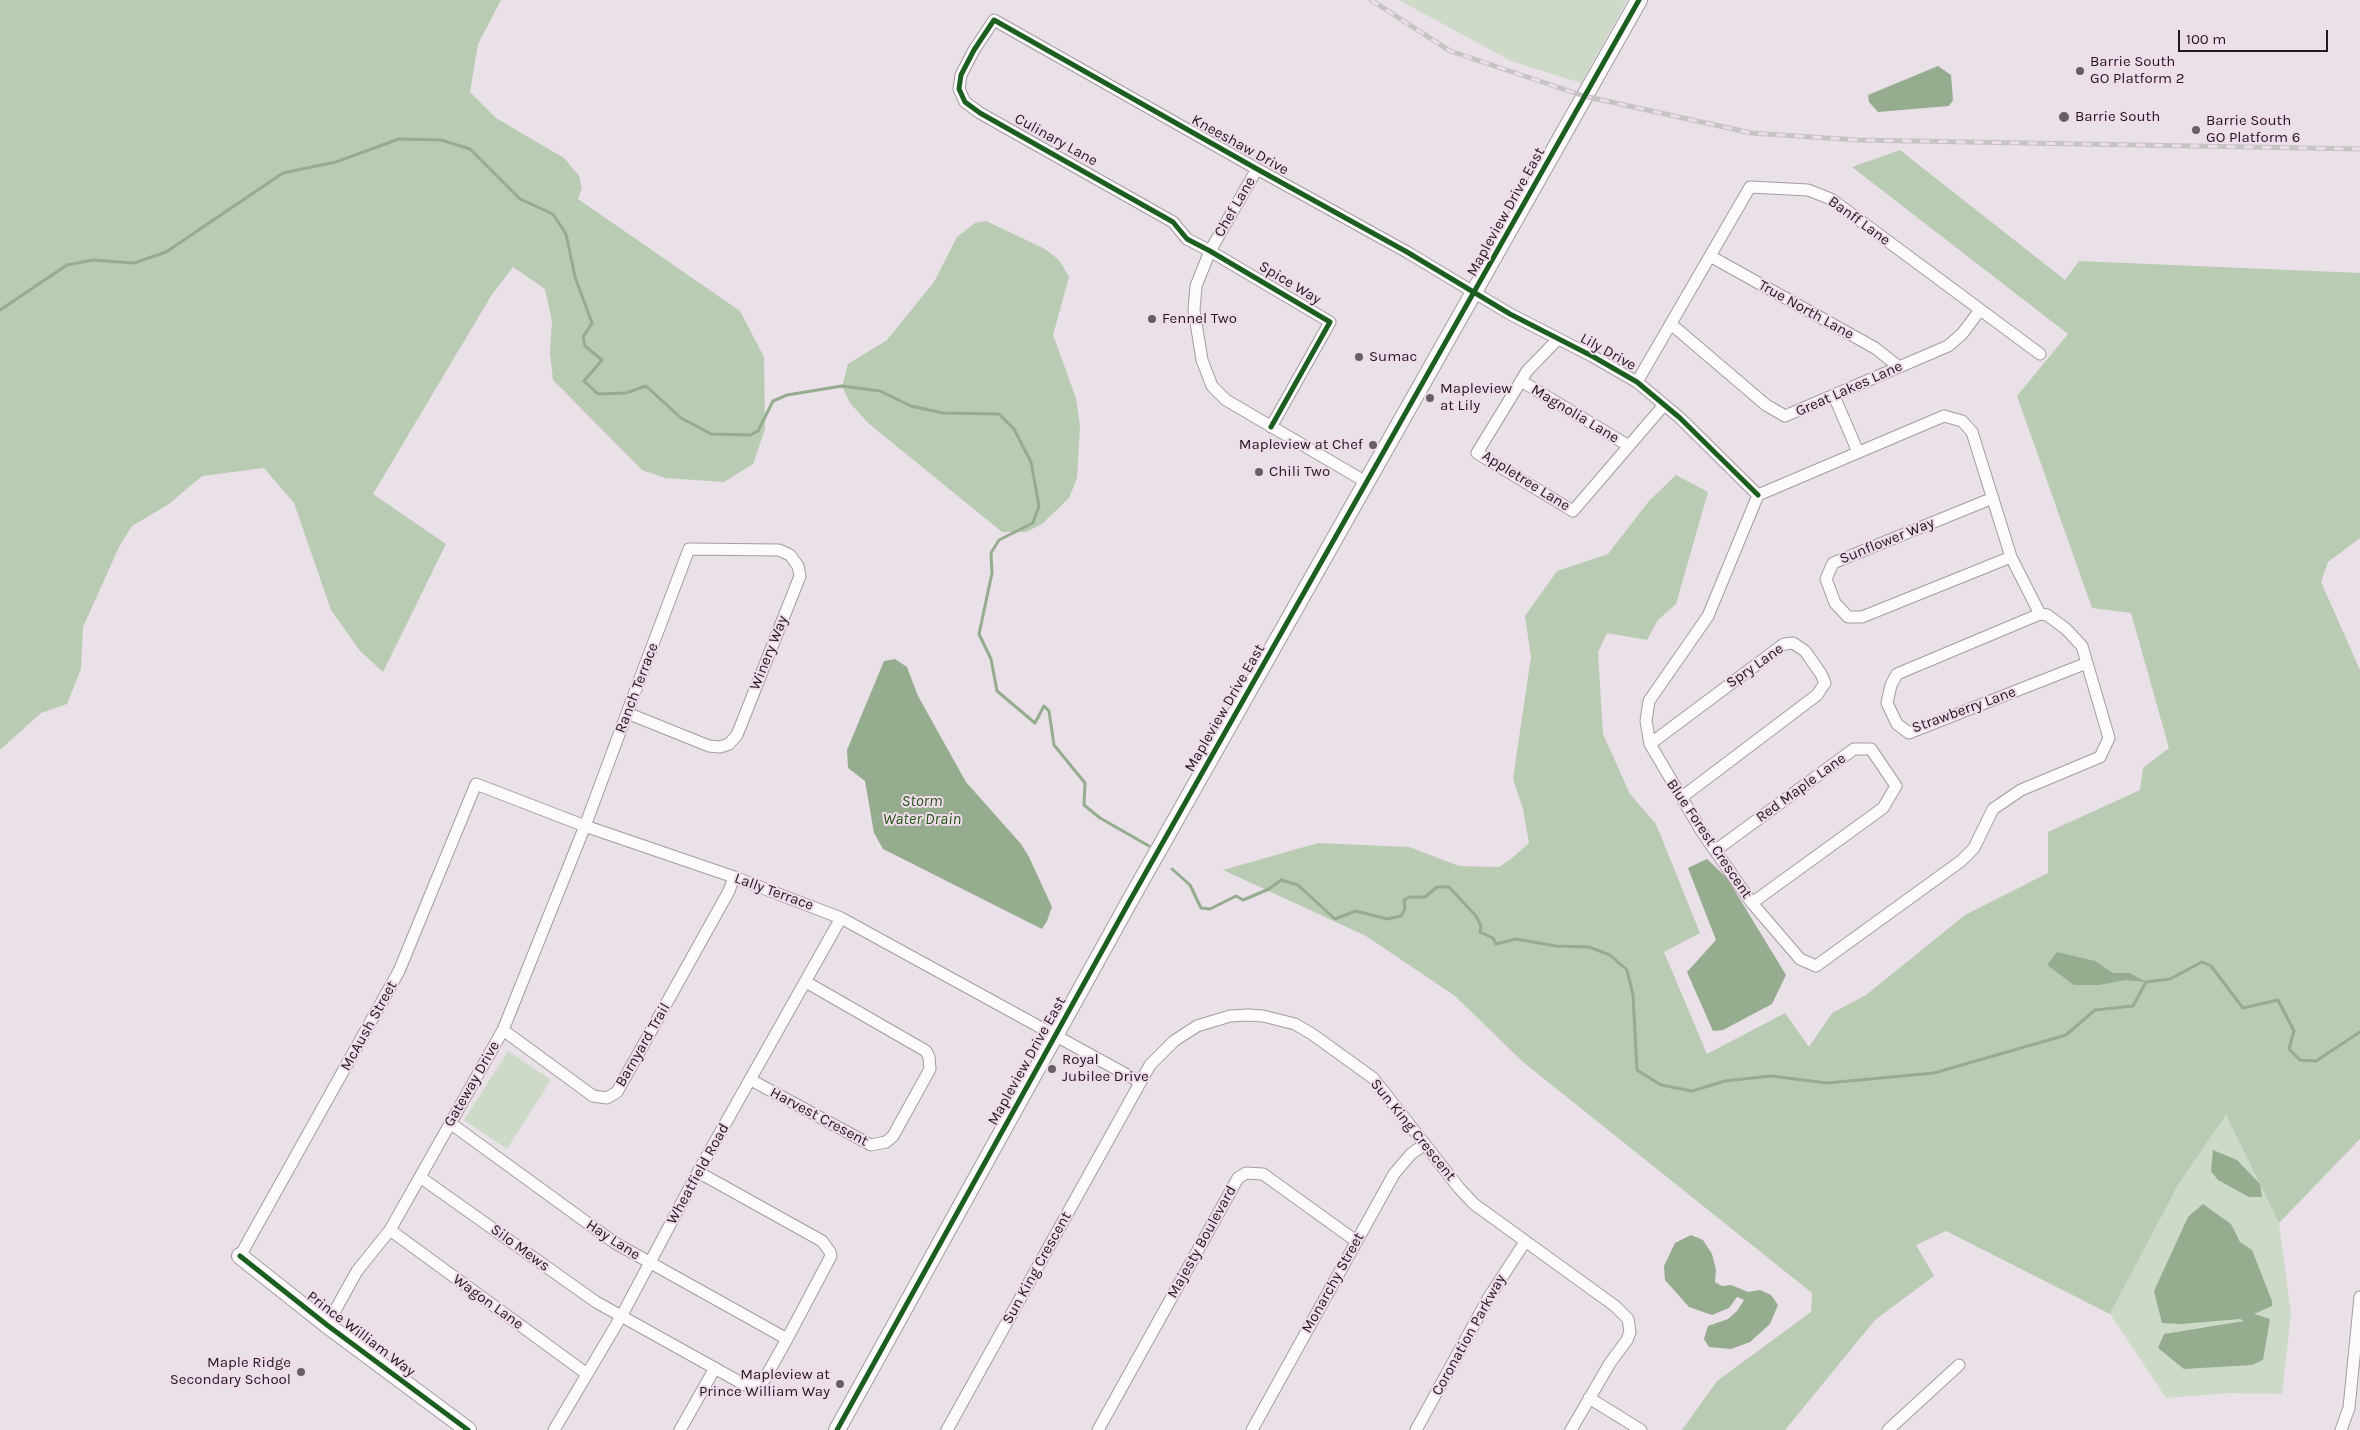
<!DOCTYPE html>
<html>
<head>
<meta charset="utf-8">
<style>
  body { margin:0 }
  #map { position:relative; width:2360px; height:1430px; overflow:hidden; background:#eae0e7; font-family:Karla,sans-serif }
  canvas { display:block }
  .scale { position:absolute; left:2178px; top:30px; width:150px; height:22px; box-sizing:border-box; border:2px solid #20191e; border-top:0; padding-left:6px; font-size:15px; line-height:18px; white-space:nowrap; color:#20191e; -webkit-text-stroke:4px #efdbe9; paint-order:stroke }
</style>
</head>
<body>
<div id="map">
<canvas width="2360" height="1430"></canvas>
<div class="scale">100 m</div>
</div>
<script>
const context = document.querySelector('canvas').getContext('2d');
context.lineJoin = 'round';
function fillPath(path, color) { context.fillStyle = color; context.fill(path, 'evenodd'); }
const toPath = rows => new Path2D(rows.map(r => 'M' + r).join(''));
function stroke(path, color, width, dash) { context.strokeStyle = color; context.lineWidth = width; context.lineCap = dash ? 'butt' : 'round'; context.setLineDash(dash || []); context.stroke(path); }
function label(font, color, halo, rows, align = 'center') {
  context.font = font + ' Karla,sans-serif'; context.lineWidth = 4; context.setLineDash([]); context.textBaseline = 'middle'; context.strokeStyle = halo; context.fillStyle = color; for (const [text, x, y, turn = 0] of rows) {
    context.save(); context.translate(x, y); context.rotate((+turn || 0) * Math.PI / 180); context.textAlign = isNaN(turn) ? turn : align; if (halo) context.strokeText(text, 0, 0); context.fillText(text, 0, 0); context.restore();
  }
}
fillPath(toPath([
  [1399,0,1627,0,1581,83,1511,61],
  [508,1051,551,1080,507,1149,464,1120],
  [2226,1115,2279,1223,2291,1314,2282,1394,2231,1393,2166,1398,2110,1314,2178,1185]
]), '#cddac8');
fillPath(toPath([
  [0,0,501,0,478,44,470,92,496,118,564,158,579,176,582,188,578,199,740,311,764,357,765,429,753,464,724,482,665,478,642,470,553,380,550,353,552,321,545,289,513,267,491,296,373,494,446,544,383,672,360,651,331,610,294,503,264,468,202,476,169,504,132,526,119,547,83,627,81,669,67,704,41,713,0,750],
  [1900,150,2065,280,2079,261,2360,273,2360,538,2328,562,2321,582,2360,670,2360,1139,2279,1223,2226,1115,2178,1185,2110,1314,1946,1231,1916,1245,1934,1276,1875,1320,1785,1430,1682,1430,1717,1381,1811,1312,1812,1293,1523,1062,1455,996,1366,936,1223,870,1318,843,1409,847,1459,866,1499,867,1512,858,1529,843,1523,809,1513,779,1531,657,1525,616,1557,571,1608,554,1649,501,1676,475,1708,492,1676,604,1658,620,1647,640,1607,633,1598,652,1603,734,1630,794,1656,824,1700,933,1664,952,1707,1054,1785,1013,1809,1047,1832,1013,1866,995,1965,915,2048,873,2048,832,2140,790,2143,768,2169,748,2131,613,2092,608,2017,396,2068,334,1852,167],
  [986,221,1045,249,1059,260,1069,277,1053,335,1076,398,1080,426,1077,478,1069,498,1042,524,1026,532,1002,532,868,423,850,403,842,386,848,364,887,340,934,282,957,237,975,223]
]), '#bacbb4');
fillPath(toPath([
  [1938,66,1951,75,1953,100,1949,106,1878,112,1869,102,1868,95],
  [895,659,907,667,918,696,966,782,1021,844,1029,857,1052,907,1047,921,1042,929,883,849,874,833,865,781,848,768,847,750,884,661],
  [1707,859,1727,878,1786,975,1772,1004,1723,1030,1713,1031,1687,972,1716,940,1688,868],
  [2057,952,2095,961,2113,973,2130,973,2146,982,2125,980,2099,985,2074,985,2047,965],
  [2213,1150,2237,1160,2260,1184,2262,1197,2249,1197,2218,1180,2211,1171],
  [2203,1204,2231,1224,2240,1242,2252,1250,2272,1301,2272,1306,2254,1314,2270,1319,2263,1360,2252,1365,2184,1369,2158,1348,2164,1334,2244,1321,2240,1319,2181,1324,2162,1323,2154,1291,2188,1217],
  [1691,1235,1703,1240,1712,1254,1716,1270,1715,1282,1722,1286,1731,1285,1748,1292,1760,1290,1771,1295,1778,1305,1770,1324,1750,1342,1731,1349,1709,1347,1704,1339,1708,1326,1728,1319,1737,1311,1744,1300,1737,1297,1729,1308,1712,1315,1689,1307,1665,1280,1664,1266,1675,1243]
]), '#95ac8e');
stroke(toPath([
  [0,310,67,265,93,260,134,263,166,252,283,173,336,162,399,139,441,140,470,149,520,199,553,214,566,234,575,277,592,323,583,337,585,346,602,360,584,381,598,394,626,393,646,386,681,418,711,434,750,435,758,431,773,401,787,395,842,386,880,391,911,406,943,413,999,414,1014,429,1031,462,1039,506,1033,523,999,540,991,553,992,573,979,634,991,659,997,691,1035,723,1044,706,1049,711,1054,745,1085,783,1084,805,1100,818,1149,846],
  [1172,869,1190,885,1201,908,1210,909,1236,896,1243,900,1269,889,1281,880,1298,885,1335,919,1356,911,1387,919,1401,916,1405,909,1404,900,1410,897,1425,897,1437,887,1449,887,1476,916,1481,926,1480,932,1493,938,1496,944,1516,939,1556,946,1589,947,1610,955,1627,970,1633,995,1637,1070,1661,1085,1692,1091,1725,1081,1771,1076,1827,1083,1934,1073,2066,1035,2095,1010,2133,1006,2146,982,2170,979,2202,962,2211,966,2243,1008,2278,1000,2294,1031,2289,1049,2300,1060,2316,1061,2360,1032]
]), '#95ac8e', 3);
const street = toPath([
  [1257,169,1210,251,1196,286,1194,310,1202,360,1212,386,1226,400,1366,482],
  [1710,256,1875,348,1899,367],
  [1671,324,1766,405,1785,416,1948,346,1962,334,1980,310],
  [1558,339,1527,371,1477,453,1573,511,1664,405],
  [1521,381,1629,446],
  [1637,382,1750,187,1808,190,1831,199,2040,354],
  [1834,396,1858,452],
  [1944,416,1962,421,1972,432,2011,557,2040,614,2047,615,2066,629,2082,646,2109,738,2100,757,2021,790,1993,809,1974,848,1961,861,1816,966,1800,959,1752,903,1702,832,1650,744,1646,721,1649,701,1708,616,1758,495,1944,416],
  [1271,427,1330,322,1210,251,1187,239,1173,222,980,113,965,102,959,89,961,75,974,50,994,20,1257,169,1407,252,1510,314,1592,356,1637,382,1680,418,1758,495],
  [1993,498,1833,563,1826,579,1835,603,1848,617,1862,617,2011,557],
  [2040,614,1897,674,1891,685,1887,703,1897,724,1909,733,2087,663],
  [1650,744,1784,644,1793,643,1805,651,1821,674,1825,683,1817,695,1682,797],
  [1716,850,1854,749,1871,749,1896,786,1883,808,1752,903],
  [503,1030,593,1096,607,1098,617,1092,729,891,734,877],
  [751,1080,871,1145,886,1142,893,1136,930,1069,929,1057,926,1051,806,982],
  [450,1123,615,1243,787,1339],
  [420,1177,596,1302,745,1385,759,1384,764,1380,787,1339,831,1256,830,1252,822,1241,698,1172],
  [390,1230,587,1374],
  [240,1256,399,971,476,784,585,826,734,877,841,918,1140,1082],
  [327,1325,357,1271,390,1230,503,1030,585,826,627,713,689,549,779,550,790,555,798,566,800,576,737,735,729,744,720,747,709,746,627,713],
  [1589,1398,1641,1430],
  [554,1430,622,1315,698,1172,841,918],
  [680,1430,715,1368],
  [947,1430,1150,1065,1174,1041,1197,1026,1230,1016,1248,1015,1263,1016,1295,1024,1312,1034,1373,1078,1459,1188,1474,1204,1615,1306,1628,1319,1630,1332,1627,1340,1610,1363,1571,1430],
  [1098,1430,1238,1178,1246,1173,1263,1174,1356,1241],
  [1252,1430,1394,1174,1411,1154,1425,1144],
  [1416,1430,1489,1297,1525,1242],
  [1888,1430,1959,1365],
  [2341,1430,2349,1408,2360,1297]
]);
const secondary = toPath([
  [240,1256,327,1325,468,1430],
  [837,1430,1128,904,1639,0]
]);
stroke(street, '#a39ca1', 13);
stroke(secondary, '#a39ca1', 18);
stroke(street, '#fcfafb', 11);
stroke(secondary, '#fcfafb', 16);
const rail = toPath([
  [1371,0,1450,51,1584,96,1751,133,1857,140,2360,149]
]);
stroke(rail, '#c6c3c5', 5);
stroke(rail, '#efdbe9', 3, [9]);
stroke(toPath([
  [1271,427,1330,322,1210,251,1187,239,1173,222,980,113,965,102,959,89,961,75,974,50,994,20,1257,169,1407,252,1510,314,1592,356,1637,382,1680,418,1758,495],
  [240,1256,327,1325,468,1430],
  [837,1430,1128,904,1639,0]
]), '#1b5e20', 5);
for (const [x, y, r, color] of [
  [2080,71,5,"#675f64"],
  [2064,117,6,"#675f64"],
  [2196,130,5,"#675f64"],
  [1152,319,5,"#675f64"],
  [1359,357,5,"#675f64"],
  [1430,398,5,"#675f64"],
  [1373,445,5,"#675f64"],
  [1259,472,5,"#675f64"],
  [1052,1069,5,"#675f64"],
  [301,1372,5,"#675f64"],
  [840,1384,5,"#675f64"]
]) { const dot = new Path2D(); dot.arc(x, y, r, 0, 2 * Math.PI); context.fillStyle = color; context.fill(dot); stroke(dot, '#efdbe9', 2); }
label('15px', '#20191e', '#efdbe9', [
  ["Barrie South",2090,62],
  ["GO Platform 2",2090,79],
  ["Barrie South",2075,117],
  ["Barrie South",2206,121],
  ["GO Platform 6",2206,138],
  ["Fennel Two",1162,319],
  ["Sumac",1369,357],
  ["Mapleview",1440,389],
  ["at Lily",1440,406],
  ["Mapleview at Chef",1363,445,"right"],
  ["Chili Two",1269,472],
  ["Royal",1062,1060],
  ["Jubilee Drive",1062,1077],
  ["Maple Ridge",291,1363,"right"],
  ["Secondary School",291,1380,"right"],
  ["Mapleview at",830,1375,"right"],
  ["Prince William Way",830,1392,"right"]
], 'left');
label('15px', '#20191e', '#efdbe9', [
  ["Culinary Lane",1056,140,29],
  ["Kneeshaw Drive",1240,145,29],
  ["Chef Lane",1235,207,-60],
  ["Mapleview Drive East",1506,212,-61],
  ["Banff Lane",1859,221,36],
  ["Spice Way",1290,283,31],
  ["True North Lane",1806,310,29],
  ["Lily Drive",1608,352,29],
  ["Great Lakes Lane",1849,389,-24],
  ["Magnolia Lane",1575,414,31],
  ["Appletree Lane",1526,481,32],
  ["Sunflower Way",1887,541,-22],
  ["Winery Way",769,653,-68],
  ["Spry Lane",1755,666,-35],
  ["Ranch Terrace",637,688,-69],
  ["Mapleview Drive East",1225,708,-60],
  ["Strawberry Lane",1964,710,-20],
  ["Red Maple Lane",1801,788,-36],
  ["Blue Forest Crescent",1709,839,56],
  ["Lally Terrace",774,892,20],
  ["McAush Street",369,1026,-61],
  ["Barnyard Trail",643,1045,-60],
  ["Mapleview Drive East",1027,1061,-61],
  ["Gateway Drive",472,1084,-60],
  ["Harvest Cresent",819,1117,28],
  ["Sun King Crescent",1413,1130,51],
  ["Wheatfield Road",698,1174,-61],
  ["Hay Lane",613,1240,33],
  ["Majesty Boulevard",1202,1242,-61],
  ["Silo Mews",520,1248,36],
  ["Sun King Crescent",1037,1268,-61],
  ["Monarchy Street",1333,1283,-61],
  ["Wagon Lane",488,1302,36],
  ["Prince William Way",361,1334,37],
  ["Coronation Parkway",1469,1335,-61]
]);
label('italic 16px', '#215515', '#efdbe9', [
  ["Storm",922,801],
  ["Water Drain",922,819]
]);
</script>
</body>
</html>
